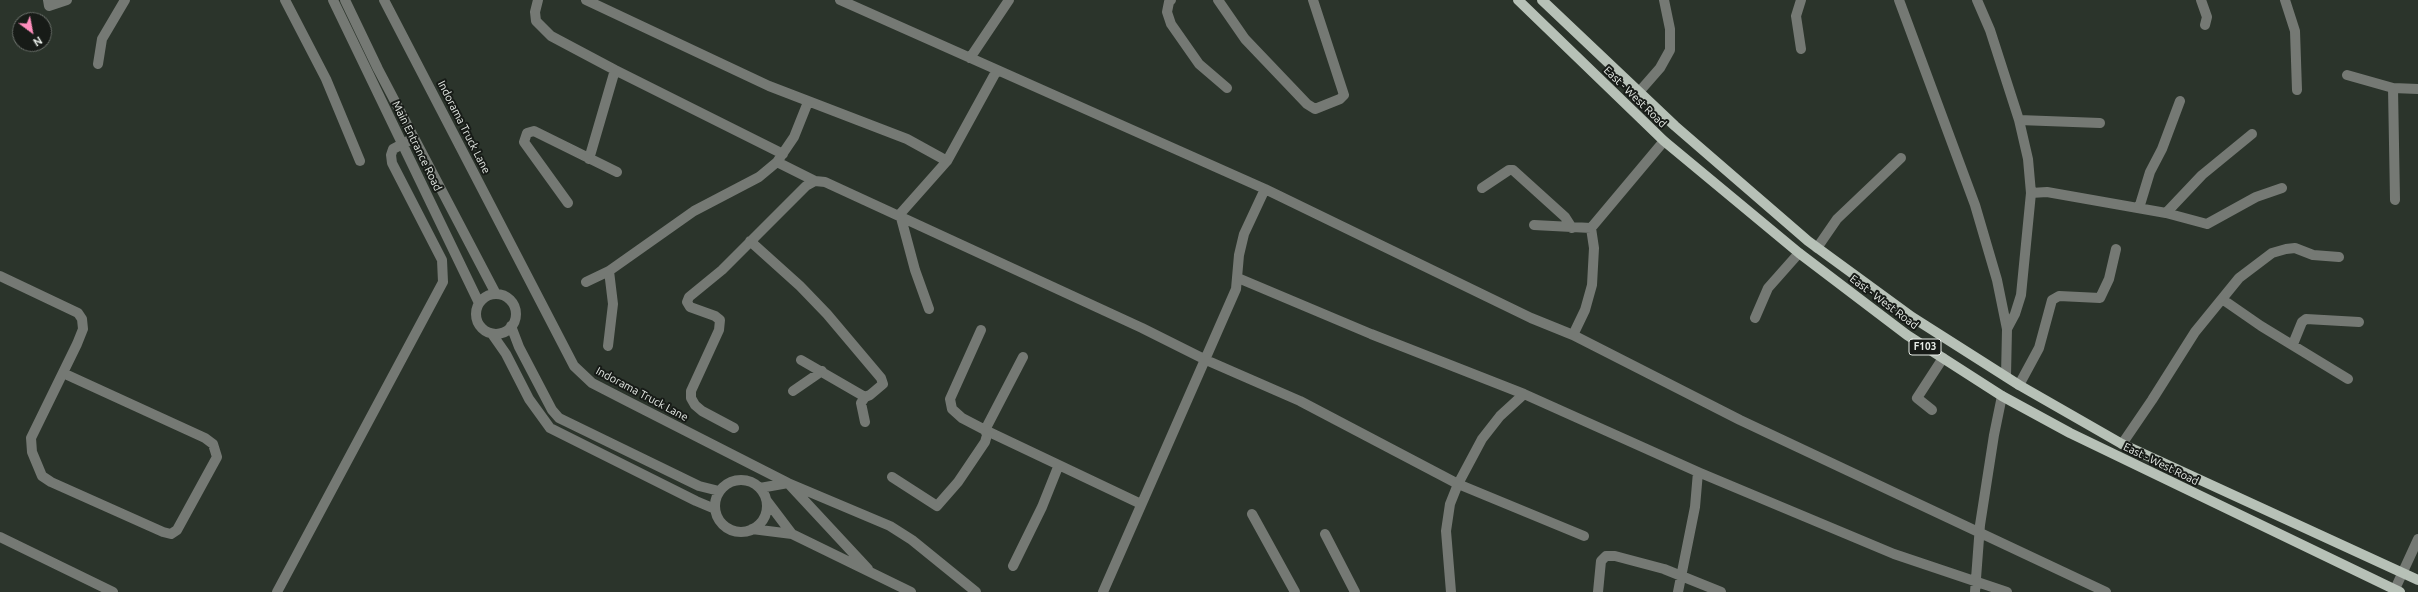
<!DOCTYPE html>
<html>
<head>
<meta charset="utf-8">
<style>
  body { margin:0 }
  #map { position:relative; width:2418px; height:592px; overflow:hidden; background:#2b342b; font-family:Ubuntu,sans-serif }
  canvas { display:block }
  .north { position:absolute; left:12px; top:12px; width:40px; height:40px; box-sizing:border-box; background:#171b17; border:1px solid #6a6f6a; border-radius:50%; rotate:148deg; font-size:11px; font-weight:700; line-height:16px; text-align:center; color:#e7ece7 }
  .north::after { content:''; display:block; margin:auto; width:14px; height:18px; background:#fe8ebc; clip-path:polygon(50% 0,100% 100%,50% 72%,0 100%) }
</style>
</head>
<body>
<div id="map">
<canvas width="2418" height="592"></canvas>
<div class="north">N</div>
</div>
<script>
const context = document.querySelector('canvas').getContext('2d');
context.lineJoin = 'round';
const toPath = rows => new Path2D(rows.map(r => 'M' + r).join(''));
function stroke(path, color, width, dash) { context.strokeStyle = color; context.lineWidth = width; context.lineCap = dash ? 'butt' : 'round'; context.setLineDash(dash || []); context.stroke(path); }
function label(font, color, halo, rows, align = 'center') {
  context.font = font + ' Ubuntu,sans-serif'; context.lineWidth = 4; context.setLineDash([]); context.textBaseline = 'middle'; context.strokeStyle = halo; context.fillStyle = color; for (const [text, x, y, turn = 0] of rows) {
    context.save(); context.translate(x, y); context.rotate((+turn || 0) * Math.PI / 180); context.textAlign = isNaN(turn) ? turn : align; if (halo) context.strokeText(text, 0, 0); context.fillText(text, 0, 0); context.restore();
  }
}
stroke(toPath([
  [48,0,49,6,67,0],
  [285,0,326,79,360,161],
  [333,0,479,303],
  [345,0,378,69,496,294],
  [384,0,574,366,592,383,627,401,788,483,890,526,912,540,976,592],
  [538,0,535,12,536,21,551,36,615,70,783,154],
  [586,0,769,86,907,139,947,161],
  [840,0,1265,189,1531,318,1573,335,1740,420,2106,592],
  [1171,0,1169,2,1167,12,1171,24,1199,64,1227,88],
  [1218,0,1245,39,1307,104,1315,109,1340,99,1344,95,1313,0],
  [1899,0,1975,205,1997,280,2007,329,2006,376],
  [1977,0,1990,30,2019,120,2028,159,2031,193,2021,295,2015,314,2007,329],
  [2201,0,2207,17,2205,25],
  [2285,0,2295,31,2297,90],
  [1801,49,1796,16,1801,0],
  [970,58,1009,0],
  [98,64,102,39,125,0],
  [2347,75,2393,88,2418,89],
  [2393,88,2395,200],
  [1639,92,1660,68,1670,50,1670,29,1664,0],
  [2019,120,2100,123],
  [589,159,615,70],
  [777,162,815,181],
  [1482,188,1509,170,1513,170,1565,217,1572,228],
  [2031,193,2047,192,2166,213,2207,224,2256,197,2282,188],
  [568,203,524,142,527,133,534,131,617,172],
  [2139,208,2150,172,2162,149,2180,101],
  [2166,213,2202,175,2252,134],
  [900,214,947,161,997,70],
  [900,214,915,270,929,309],
  [1534,225,1591,228],
  [750,241,800,286,827,314,881,378,883,384,870,395,865,397,801,360],
  [1817,248,1837,219,1901,158],
  [0,276,78,313,82,319,83,329,77,344,31,438,32,452,42,476,51,482,163,532,171,534,177,530,217,457,213,444,205,438,63,373],
  [1238,278,1371,334,1524,394,1698,472,1894,554,2007,592],
  [586,282,609,271,694,211,759,177,777,162,794,137,808,102],
  '476 314a20 20 0 1 1 40 0a20 20 0 1 1-40 0Z',
  [2222,299,2261,326,2348,379],
  [1755,318,1768,288,1799,253],
  [511,326,519,347,552,410,559,418,699,486,719,491],
  [981,330,950,399,952,409,962,418,985,430,1141,504],
  [492,334,506,354,529,399,550,428,696,501,715,509],
  [1573,335,1585,310,1592,285,1594,248,1591,228,1664,141],
  [2293,344,2302,322,2306,319,2359,322],
  [608,346,613,304,609,271],
  [2019,385,2039,348,2052,300,2059,296,2100,298,2109,279,2116,249],
  [793,391,822,371],
  [865,397,861,403,865,422],
  [1932,410,1917,398,1943,358],
  [734,428,702,411,695,405,691,398,691,391,719,330,720,320,715,316,690,307,687,302,689,297,722,270,806,186,815,181,825,182,1142,328,1206,360,1300,401,1458,484,1584,536],
  [2122,444,2152,400,2195,332,2239,278,2272,253,2286,249,2295,248,2313,255,2339,257],
  [892,477,937,506,958,482,985,442,987,435,985,430,1023,357],
  '715 506a26 26 0 1 1 52 0a26 26 0 1 1-52 0Z',
  [760,488,788,483,868,569],
  [767,501,792,534],
  [1252,514,1295,592],
  [752,529,792,534,911,592],
  [1325,534,1355,592],
  [0,537,113,592],
  [1013,566,1042,507,1058,467],
  [2395,589,2418,539],
  [277,592,443,282,442,260,392,163,391,155,393,149,414,138],
  [1103,592,1236,289,1239,255,1244,234,1265,189],
  [1451,592,1446,531,1450,504,1458,484,1482,439,1500,416,1524,394],
  [1598,592,1601,561,1606,556,1615,556,1664,569,1721,592],
  [1678,592,1695,507,1698,472],
  [1975,592,1980,525,1994,435,2002,396]
]), '#757974', 10);
stroke(toPath([
  [1518,0,1664,141,1799,253,1907,335,2002,396,2070,433,2400,592],
  [1542,0,1675,126,1808,241,1912,317,2019,385,2122,444,2418,580]
]), '#b7c1b7', 10);
for (const [x, y, w] of [
  [1925,347,32]
]) { const box = new Path2D(); box.roundRect(x - w / 2, y - 8, w, 16, 3); context.fillStyle = '#171b17'; context.fill(box); stroke(box, '#e7ece7', 1); }
label('bold 10px', '#e7ece7', null, [
  ["F103",1925,347]
]);
label('11px', '#e7ece7', '#171b17', [
  ["East - West Road",1635,97,44],
  ["Indorama Truck Lane",464,127,63],
  ["Main Entrance Road",417,146,64],
  ["East - West Road",1884,302,37],
  ["Indorama Truck Lane",642,394,28],
  ["East - West Road",2161,464,26]
]);
</script>
</body>
</html>
